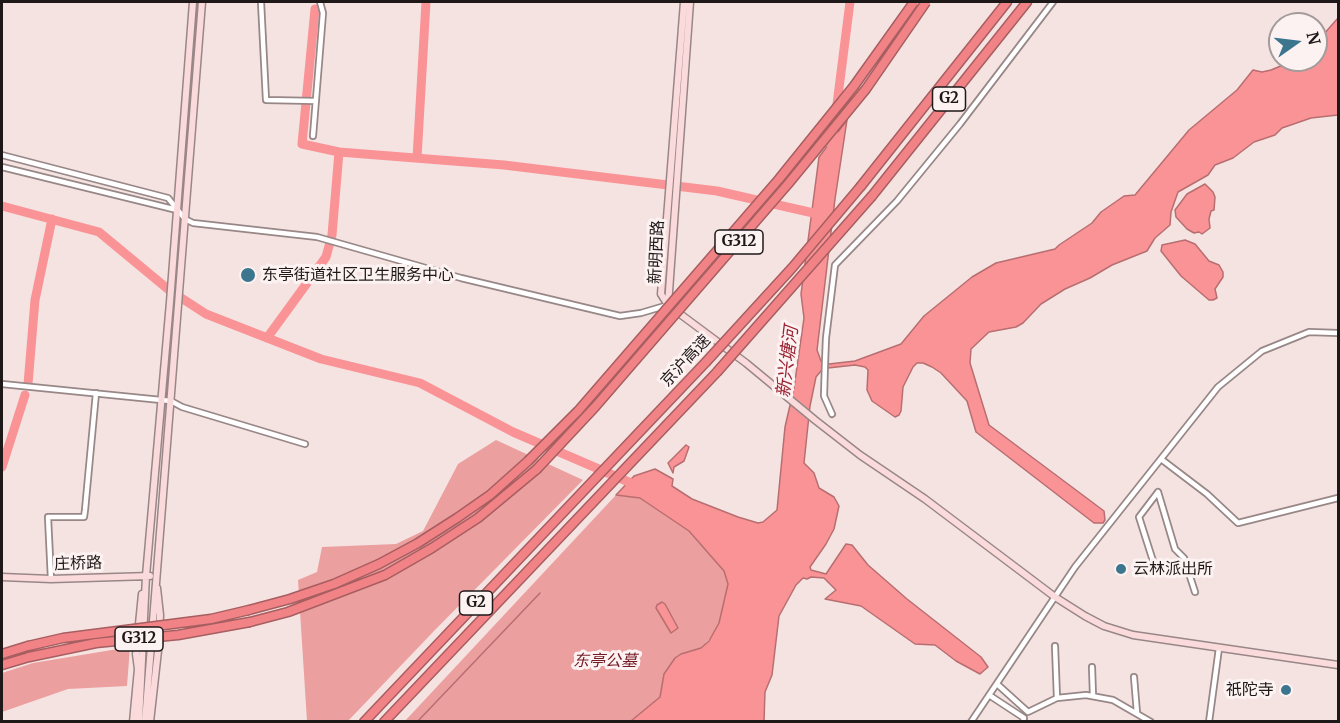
<!DOCTYPE html>
<html>
<head>
<meta charset="utf-8">
<style>
  body { margin:0 }
  #map { position:relative; width:1340px; height:723px; overflow:hidden; background:#f5e3e2; font-family:Merriweather,serif }
  canvas { display:block }
  .frame { position:absolute; inset:0; border:3px solid #1e1818; pointer-events:none }
  .north { position:absolute; left:1268px; top:12px; width:60px; height:60px; box-sizing:border-box; background:#fdf2f2; border:2px solid #a49b9b; border-radius:50%; rotate:76deg; font-size:16px; font-weight:700; line-height:24px; text-align:center; color:#1e1818 }
  .north::after { content:''; display:block; margin:auto; width:21px; height:27px; background:#3b758e; clip-path:polygon(50% 0,100% 100%,50% 72%,0 100%) }
</style>
</head>
<body>
<div id="map">
<canvas width="1340" height="723"></canvas>
<div class="frame"></div>
<div class="north">N</div>
</div>
<script>
const context = document.querySelector('canvas').getContext('2d');
context.lineJoin = 'round';
function fillPath(path, color) { context.fillStyle = color; context.fill(path, 'evenodd'); }
const toPath = rows => new Path2D(rows.map(r => 'M' + r).join(''));
function stroke(path, color, width, dash) { context.strokeStyle = color; context.lineWidth = width; context.lineCap = dash ? 'butt' : 'round'; context.setLineDash(dash || []); context.stroke(path); }
function label(font, color, halo, rows, align = 'center') {
  context.font = font + ' Merriweather,"Noto Sans SC",serif'; context.lineWidth = 6; context.setLineDash([]); context.textBaseline = 'middle'; context.strokeStyle = halo; context.fillStyle = color; for (const [text, x, y, turn = 0] of rows) {
    context.save(); context.translate(x, y); context.rotate((+turn || 0) * Math.PI / 180); context.textAlign = isNaN(turn) ? turn : align; if (halo) context.strokeText(text, 0, 0); context.fillText(text, 0, 0); context.restore();
  }
}
fillPath(toPath([
  [496,440,583,480,433,632,348,721,307,721,298,580,317,572,322,547,396,544,423,531,458,464],
  [616,495,640,498,689,531,724,571,726,578,728,584,719,623,714,634,701,648,681,654,664,674,660,697,631,721,404,722],
  [130,647,127,686,68,689,2,712,2,673,33,663]
]), '#ec9f9f');
const water = toPath([
  [1338,18,1338,115,1311,118,1282,128,1275,135,1254,142,1233,158,1215,165,1208,175,1178,192,1171,212,1170,225,1155,238,1147,251,1112,265,1090,278,1065,289,1041,304,1023,323,1016,327,989,332,971,349,970,363,989,425,1104,511,1105,520,1103,523,1094,523,976,432,967,401,941,373,932,367,923,363,917,363,913,367,903,387,901,411,899,415,895,417,872,401,867,390,868,370,865,367,855,365,828,368,821,371,816,377,810,406,804,463,814,473,819,488,834,497,839,506,834,529,826,544,810,567,811,570,826,574,846,544,852,545,868,565,907,599,981,657,988,667,980,674,956,661,935,645,915,644,861,606,825,599,836,590,824,578,811,577,807,579,803,578,796,585,779,616,772,675,765,692,764,721,631,721,660,697,664,674,675,658,681,654,701,648,709,641,719,623,728,584,724,571,689,531,640,498,616,495,634,476,655,469,673,479,672,486,692,499,738,517,758,523,763,522,777,510,785,427,794,388,804,318,801,294,819,157,847,120,835,199,817,350,821,361,829,364,855,361,901,344,924,316,972,277,996,263,1055,249,1059,245,1092,223,1101,212,1124,196,1135,195,1189,130,1237,90,1253,70,1262,72,1271,70,1295,60,1316,60,1316,43,1338,18],
  [1205,184,1213,192,1215,197,1214,210,1211,211,1209,219,1210,228,1202,234,1199,232,1194,233,1187,229,1176,217,1175,210,1187,194,1205,184],
  [1185,240,1195,244,1209,261,1219,265,1223,272,1223,277,1215,289,1217,298,1213,300,1209,300,1181,276,1161,251,1162,245,1185,240],
  [686,445,689,447,684,461,674,467,673,473,668,463,686,445],
  [662,602,665,604,678,628,671,633,656,608,657,605,662,602]
]);
fillPath(water, '#fa9396');
stroke(water, '#b86e70', 1.5);
stroke(toPath([
  [417,722,540,593]
]), '#b86e70', 1.5);
stroke(toPath([
  [315,9,302,144,339,152],
  [831,151,850,2],
  [417,158,426,2],
  [2,206,99,232,169,290,206,314,321,359,420,383,513,432,638,486],
  [267,338,326,257,332,235,339,152,504,165,717,191,822,215],
  [28,384,35,300,52,219],
  [2,467,25,395]
]), '#fa9396', 9);
const street = toPath([
  [261,2,266,100,316,101],
  [313,136,323,13,320,2],
  [2,155,168,198,185,219,193,223,317,237,461,278,620,316,641,313,668,305],
  [2,167,177,210],
  [2,384,171,401,182,407,305,444],
  [832,414,824,396,825,363,826,338,835,265,897,201,960,124,1053,2],
  [1161,459,1207,494,1238,523,1338,498],
  [1158,492,1175,549,1184,558,1195,592],
  [1153,561,1139,517,1158,492],
  [51,579,48,517,84,517,85,510,96,393],
  [1055,646,1057,698,1086,695,1113,700,1151,722],
  [1092,667,1093,696],
  [1134,677,1137,713],
  [997,684,1028,712,1057,698],
  [989,695,1024,718,1023,722],
  [971,722,1075,567,1218,387,1262,351,1309,332,1338,333],
  [1209,722,1219,648]
]);
const secondary = toPath([
  [684,2,661,294,668,305,746,363,815,420,860,455,925,499,1055,597,1085,616,1104,626,1133,635,1338,665],
  [668,305,690,2],
  [2,577,51,579,150,576],
  [133,722,138,669,136,654,142,594],
  [139,722,146,576,170,302,193,2],
  [145,722,202,2],
  [150,722,159,642,160,615,157,588]
]);
const highway = toPath([
  [861,186,1007,2],
  [872,196,1027,2],
  [249,610,290,599,334,584,379,564,418,543,457,518,490,495,528,461],
  [250,622,288,612,385,575,432,548,478,518,537,469],
  [2,654,28,646],
  [2,665,29,657],
  [364,722,706,362],
  [384,722,717,372]
]);
stroke(street, '#988787', 8);
stroke(secondary, '#988787', 9);
stroke(highway, '#a75e60', 11);
stroke(street, '#fff', 4.5);
stroke(secondary, '#fbdadb', 6);
stroke(highway, '#f18387', 8);
const highwayBridge = toPath([
  [706,362,792,268,861,186],
  [717,372,872,196],
  [528,461,578,411,779,179,854,86,914,2],
  [537,469,595,407,788,184,866,89,926,2],
  [28,646,63,638,211,619,249,610],
  [29,657,96,643,178,635,250,622]
]);
stroke(highwayBridge, '#a75e60', 11, []);
stroke(highwayBridge, '#f18387', 8);
for (const [x, y, r, color] of [
  [248,275,8,"#3b758e"],
  [1121,569,6,"#3b758e"],
  [1286,690,6,"#3b758e"]
]) { const dot = new Path2D(); dot.arc(x, y, r, 0, 2 * Math.PI); context.fillStyle = color; context.fill(dot); stroke(dot, '#fdf2f2', 2); }
for (const [x, y, w] of [
  [949,99,33],
  [739,242,48],
  [476,603,33],
  [139,639,48]
]) { const box = new Path2D(); box.roundRect(x - w / 2, y - 12, w, 24, 4.5); context.fillStyle = '#fdf2f2'; context.fill(box); stroke(box, '#1e1818', 1.5); }
label('bold 15px', '#1e1818', null, [
  ["G2",949,99],
  ["G312",739,242],
  ["G2",476,603],
  ["G312",139,639]
]);
label('16px', '#1e1818', '#fdf2f2', [
  ["新明西路",657,252,-87],
  ["京沪高速",686,361,-47],
  ["庄桥路",78,564,-2]
]);
label('16px', '#1e1818', '#fdf2f2', [
  ["东亭街道社区卫生服务中心",262,275],
  ["云林派出所",1133,569],
  ["祇陀寺",1274,690,"right"]
], 'left');
label('italic 16px', '#741a26', '#fdf2f2', [
  ["东亭公墓",605,661]
]);
label('italic 18px', '#9b2433', '#fdf2f2', [
  ["新兴塘河",788,362,-83]
]);
</script>
</body>
</html>
